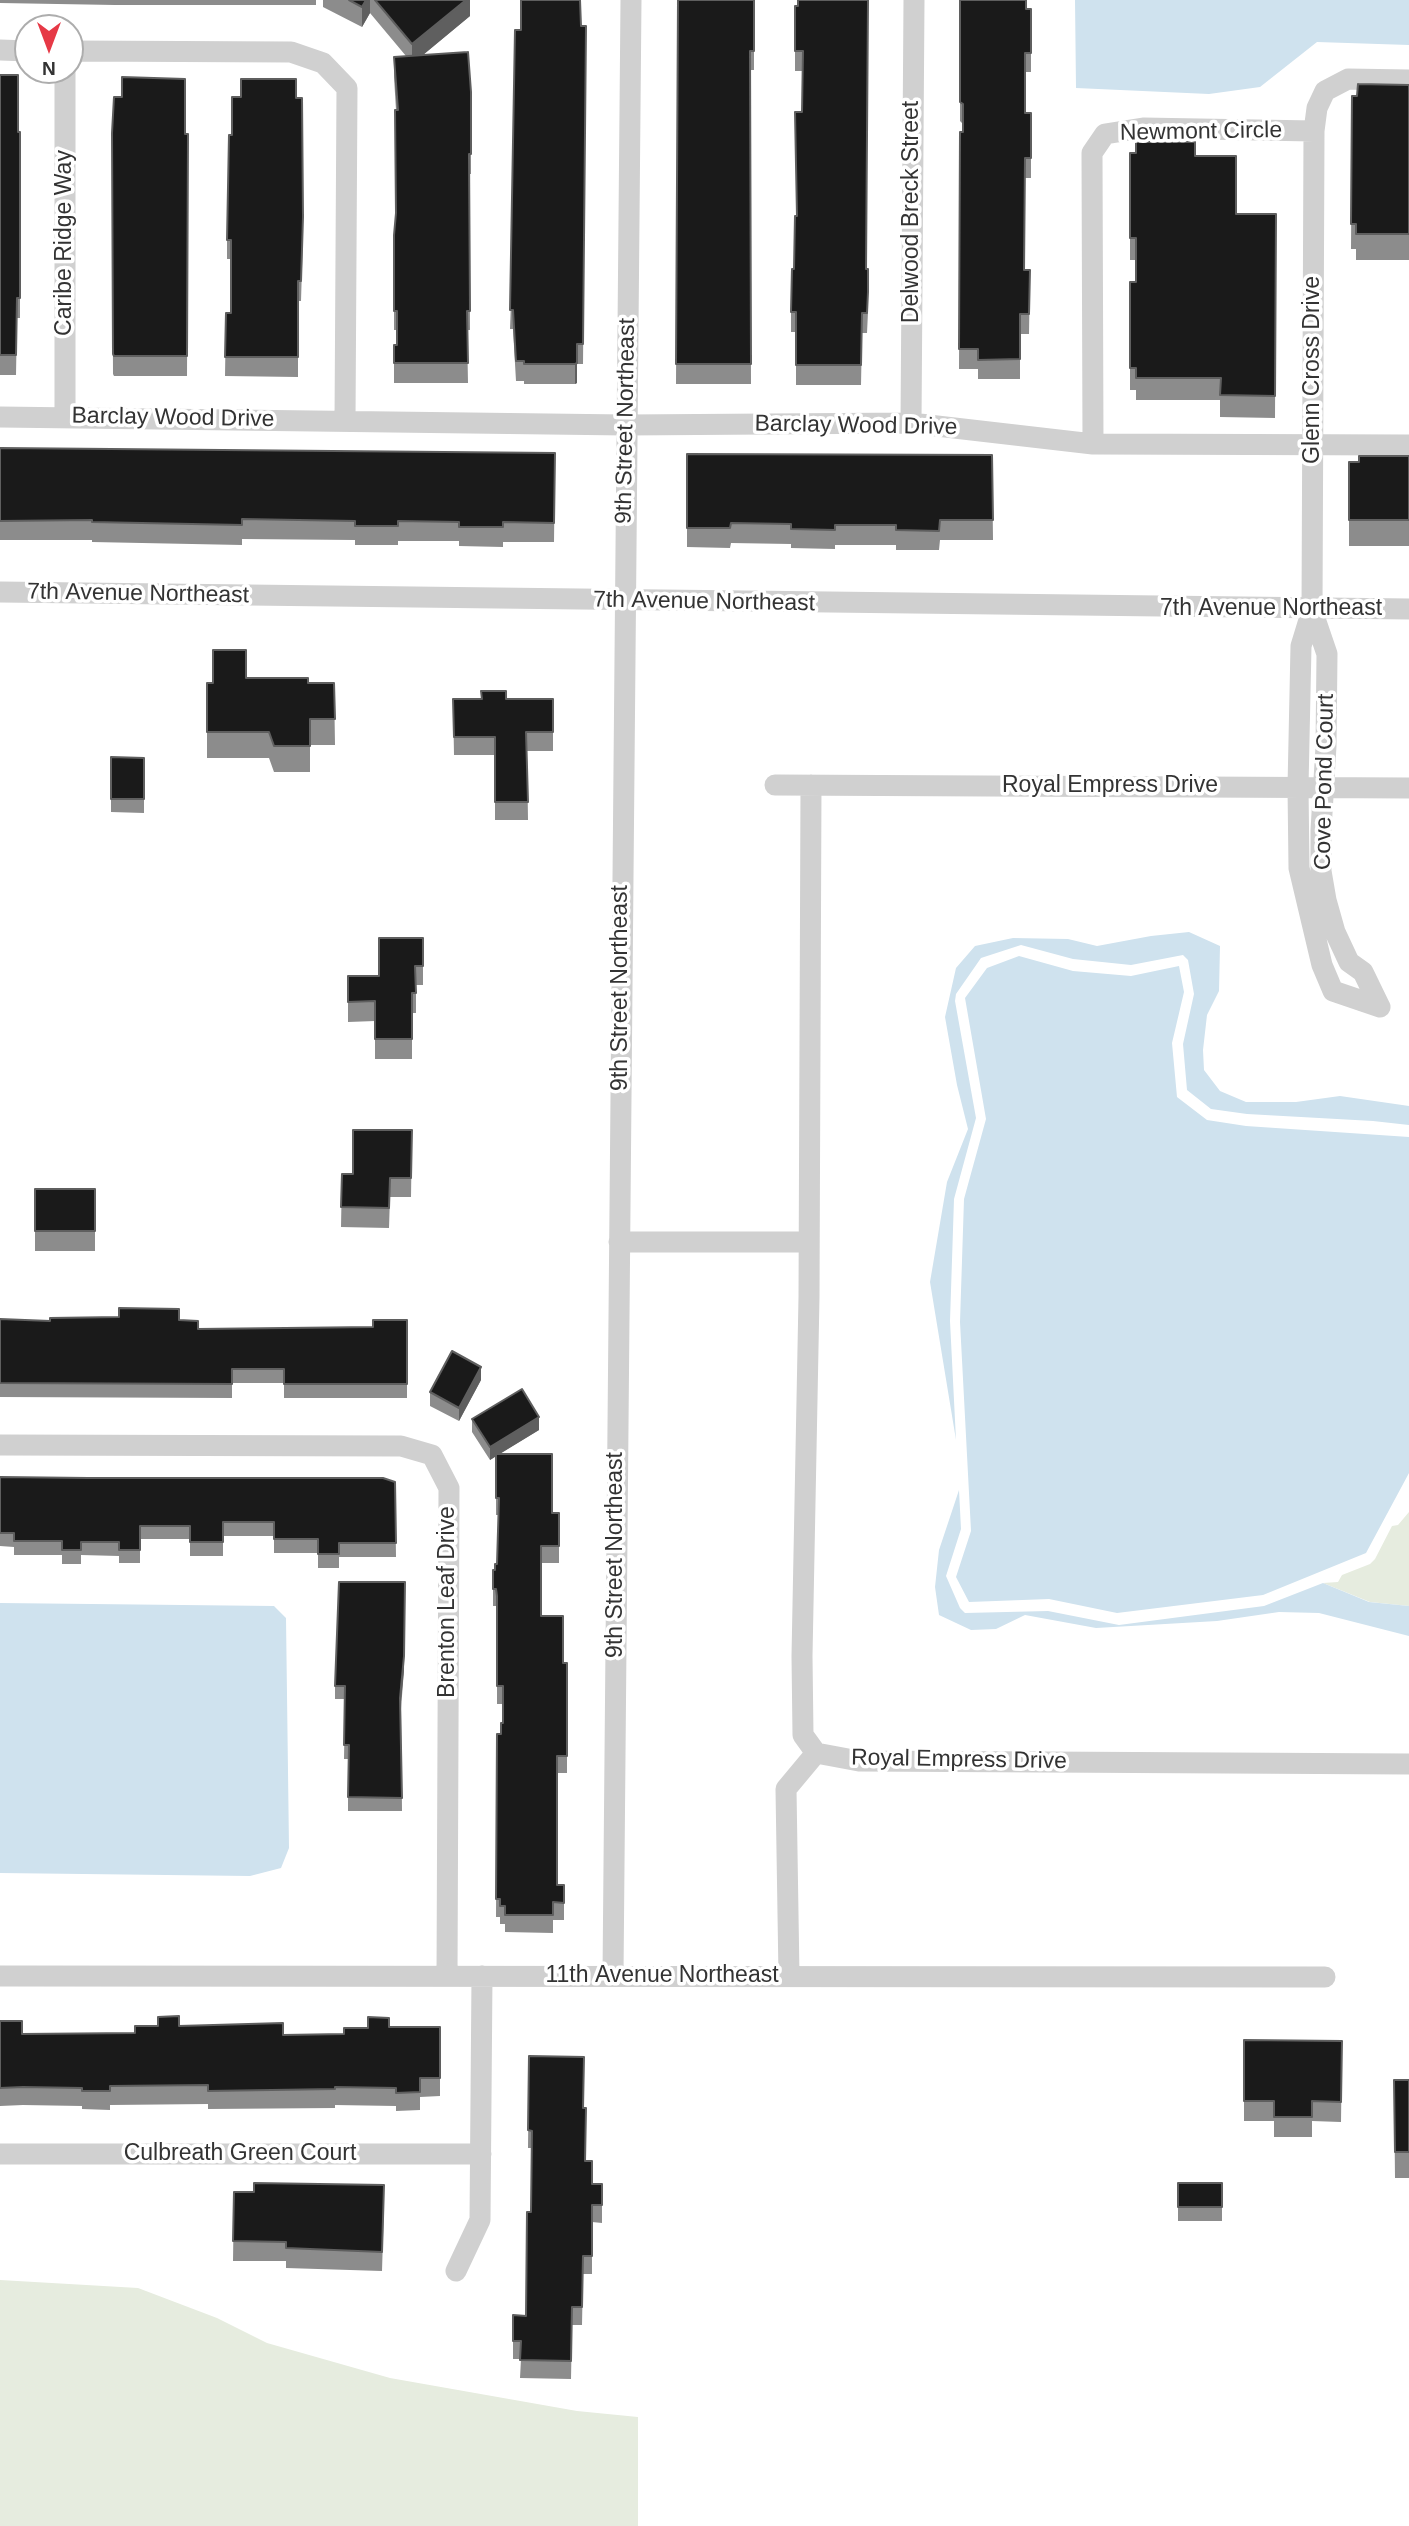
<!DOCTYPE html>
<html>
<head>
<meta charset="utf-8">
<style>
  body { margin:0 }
  #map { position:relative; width:1409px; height:2526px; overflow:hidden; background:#fff; font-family:Arial,sans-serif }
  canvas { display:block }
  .north { position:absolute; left:14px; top:14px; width:70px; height:70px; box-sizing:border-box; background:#fff; border:2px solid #adadad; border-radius:50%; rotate:180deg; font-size:19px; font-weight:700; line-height:28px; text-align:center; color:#333 }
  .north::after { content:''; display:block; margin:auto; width:24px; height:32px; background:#e63946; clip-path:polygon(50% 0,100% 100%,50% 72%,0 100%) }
</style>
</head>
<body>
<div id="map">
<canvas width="1409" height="2526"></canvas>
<div class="north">N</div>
</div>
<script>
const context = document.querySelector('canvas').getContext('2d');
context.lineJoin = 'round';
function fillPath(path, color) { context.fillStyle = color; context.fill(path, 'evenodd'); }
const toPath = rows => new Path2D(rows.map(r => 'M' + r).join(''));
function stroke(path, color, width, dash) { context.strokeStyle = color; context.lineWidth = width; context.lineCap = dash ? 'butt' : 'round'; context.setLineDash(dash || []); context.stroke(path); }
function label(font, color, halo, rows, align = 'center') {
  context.font = font + ' Arial,sans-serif'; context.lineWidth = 7; context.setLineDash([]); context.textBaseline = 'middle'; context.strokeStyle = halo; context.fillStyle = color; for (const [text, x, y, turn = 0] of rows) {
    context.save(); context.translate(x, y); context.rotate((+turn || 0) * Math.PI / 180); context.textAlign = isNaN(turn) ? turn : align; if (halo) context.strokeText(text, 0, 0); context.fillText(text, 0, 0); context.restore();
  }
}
fillPath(toPath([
  [1409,1512,1409,1606,1370,1602,1323,1583,1338,1582,1342,1575,1370,1564,1375,1559,1392,1526,1398,1525],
  [0,2280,138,2288,217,2318,267,2343,390,2378,577,2411,638,2417,638,2526,0,2526]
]), '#e6ecdf');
fillPath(toPath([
  [1075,0,1409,0,1409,45,1317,42,1260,87,1209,94,1076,88],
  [1189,932,1220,946,1219,991,1207,1015,1203,1050,1204,1070,1220,1091,1246,1102,1296,1102,1340,1096,1409,1106,1409,1125,1373,1121,1247,1114,1211,1109,1187,1090,1183,1044,1194,994,1188,960,1183,955,1131,965,1073,959,1021,945,981,958,956,994,955,1001,976,1118,954,1199,950,1321,956,1440,930,1282,947,1182,968,1129,957,1085,945,1017,956,968,975,946,1013,938,1068,939,1097,946,1151,936],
  [1019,956,1073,971,1131,976,1179,966,1184,992,1172,1043,1177,1097,1207,1120,1246,1126,1409,1137,1409,1473,1366,1553,1263,1595,1117,1613,1049,1599,969,1602,956,1577,971,1531,960,1322,964,1199,986,1119,965,998,987,968],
  [959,1490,961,1529,946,1576,960,1608,965,1613,1048,1611,1119,1625,1264,1606,1323,1583,1369,1602,1409,1606,1409,1636,1319,1613,1279,1612,1217,1621,1096,1628,1025,1615,996,1629,971,1630,939,1615,935,1587,939,1550],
  [0,1603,274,1606,286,1618,289,1848,281,1868,250,1876,0,1873]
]), '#cfe2ee');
stroke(toPath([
  [0,50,28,51],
  [70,51,291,52,323,63,347,88,345,421],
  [1314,131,1312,610,1301,646,1298,787,1299,868,1322,965,1333,991,1380,1007],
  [0,417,626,425,911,423,1093,444,1409,445],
  [65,417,65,70],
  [911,423,914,0],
  [1093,444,1092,153,1105,134,1143,128,1314,131,1317,108,1325,91,1348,79,1409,80],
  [0,592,1409,609],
  [1312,610,1327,654,1326,746,1321,830,1321,871,1326,900,1335,932,1349,962,1363,972,1380,1007],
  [775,785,1409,788],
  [811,785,809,1297,802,1656,803,1735,816,1753,859,1761,1409,1764],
  [619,1242,809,1242],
  [0,1445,401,1446,432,1455,449,1488,447,1976],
  [613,1975,631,0],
  [0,1976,1325,1977],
  [789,1976,786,1789,816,1753],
  [0,2154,481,2154],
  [456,2271,480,2220,482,1976]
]), '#d0d0d0', 21);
fillPath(toPath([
  [0,0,316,0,316,5,115,5,0,3],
  [323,0,470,0,470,16,423,55,471,92,471,174,469,174,470,330,467,330,468,383,394,383,394,345,397,345,397,330,394,330,394,235,396,215,396,110,394,77,394,57,406,56,370,13,362,27,323,7],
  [678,0,754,0,754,70,750,70,751,384,676,384],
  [960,0,1031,9,1031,72,1025,72,1025,113,1031,113,1031,178,1025,178,1024,270,1030,270,1029,334,1020,334,1020,379,978,379,978,369,959,369,960,132,963,132,963,124,960,121],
  [795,6,798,6,866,269,868,312,867,333,862,333,861,385,796,385,796,332,791,332,791,312,794,269,802,112,802,71,795,71],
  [586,26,583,364,577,364,577,383,575,384,524,384,524,381,516,381,513,329,510,329,521,30],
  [0,75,18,132,20,132,20,318,17,318,16,375,0,375],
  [1409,85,1409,260,1356,260,1356,249,1351,249,1352,96,1357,96],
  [296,98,303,236,301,301,298,301,298,377,225,376,226,313,231,313,231,259,227,259,227,240,232,135],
  [112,133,188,134,187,376,114,376,113,374],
  [1130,153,1236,214,1276,214,1275,418,1220,417,1220,400,1136,400,1136,390,1130,390,1130,282,1136,282,1136,260,1130,260],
  [0,448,555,453,554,542,503,542,503,547,459,546,459,541,398,541,398,545,355,545,355,540,242,539,242,545,92,542,92,540,0,540],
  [687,454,992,455,993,540,940,540,939,550,896,550,896,545,835,545,835,549,791,548,791,544,731,543,730,548,687,547],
  [1409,456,1409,546,1349,546,1349,462,1359,462],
  [246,678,308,683,334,683,335,745,310,745,310,772,274,772,269,758,207,758,207,683],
  [453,699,553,699,553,751,527,751,528,820,495,820,495,755,454,755],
  [111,757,144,758,144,813,111,812],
  [423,938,423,985,416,985,416,1013,412,1013,412,1059,375,1059,375,1021,348,1022,348,976,379,976],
  [412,1130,411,1197,390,1197,389,1228,341,1227,342,1174,353,1174],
  [35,1189,95,1189,95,1251,35,1251],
  [0,1319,50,1321,179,1320,198,1329,373,1327,407,1320,407,1398,284,1398,284,1383,232,1383,232,1398,0,1397],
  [481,1380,459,1421,430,1406,430,1392],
  [472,1419,539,1430,499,1454,552,1513,559,1513,559,1563,541,1563,541,1616,563,1663,567,1663,567,1773,557,1773,557,1885,564,1885,564,1920,553,1920,553,1933,505,1932,505,1924,500,1924,500,1917,496,1917,497,1734,501,1734,503,1723,503,1704,497,1704,497,1613,496,1606,493,1606,493,1570,495,1570,497,1564,499,1515,496,1515,496,1456,490,1460,472,1432],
  [0,1477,395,1482,396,1557,339,1557,339,1568,318,1568,318,1553,274,1553,274,1536,223,1536,223,1556,190,1556,190,1539,140,1539,140,1563,119,1563,119,1556,81,1555,81,1564,62,1564,62,1555,14,1555,14,1547,0,1546],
  [404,1670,401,1709,402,1811,348,1811,348,1759,344,1759,345,1699,335,1699,335,1686],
  [0,2021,22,2034,135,2033,179,2026,283,2035,344,2034,368,2028,440,2027,440,2096,420,2097,420,2110,396,2111,396,2106,335,2105,335,2108,208,2109,208,2104,110,2105,110,2110,82,2109,82,2106,23,2105,0,2106],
  [1244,2040,1342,2041,1341,2122,1312,2121,1312,2137,1274,2137,1274,2121,1244,2121],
  [529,2056,583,2108,586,2161,592,2184,602,2184,602,2223,592,2222,592,2274,583,2274,582,2325,572,2325,571,2379,520,2378,521,2359,513,2359,513,2315,526,2316,531,2212,532,2148,528,2148],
  [1394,2080,1409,2080,1409,2178,1395,2178],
  [1178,2183,1222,2183,1222,2221,1178,2221],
  [234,2192,384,2205,382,2271,286,2268,286,2261,233,2261]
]), '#8c8c8c');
fillPath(toPath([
  [366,0,370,0,370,13,362,27,362,7],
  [466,0,470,0,470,16,412,64,412,44],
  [577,363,577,383,575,384,575,364],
  [481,1367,481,1380,459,1421,459,1408],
  [539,1417,539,1430,490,1460,490,1447],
  [405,1582,404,1670,400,1712]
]), '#5f5f5f');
const building = toPath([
  [349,0,366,0,362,7,349,0],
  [375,0,466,0,412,44,375,0],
  [521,0,580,0,581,26,586,26,583,344,577,344,577,363,575,364,524,364,524,361,516,361,513,310,510,310,515,30,521,30,521,0],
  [678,0,754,0,754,51,750,51,751,364,676,364,678,0],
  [798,0,868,0,866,269,868,269,868,292,867,313,862,313,861,365,796,365,796,312,791,312,792,269,794,269,795,216,797,216,795,112,802,112,803,51,795,51,795,6,798,6,798,0],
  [960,0,1026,0,1026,9,1031,9,1031,53,1025,53,1025,113,1031,113,1031,158,1025,158,1024,270,1030,270,1029,314,1020,314,1020,359,978,360,978,349,959,349,960,132,963,132,963,104,960,102,960,0],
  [468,52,471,92,471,154,469,154,470,311,467,311,468,363,394,363,394,345,397,345,397,311,394,311,394,235,396,213,395,110,398,110,394,57,468,52],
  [0,75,18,75,18,132,20,132,20,298,17,298,16,355,0,355,0,75],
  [122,77,185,79,185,134,188,134,187,356,114,356,113,354,112,133,114,97,122,97,122,77],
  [241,79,296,79,296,98,302,98,303,217,301,281,298,281,298,357,225,357,226,313,231,313,231,240,227,240,229,135,232,135,232,97,241,97,241,79],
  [1358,84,1409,85,1409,234,1356,234,1356,224,1351,224,1352,96,1357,96,1358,84],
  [1136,142,1195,142,1195,156,1236,156,1236,214,1276,214,1275,396,1220,395,1221,378,1136,378,1136,368,1130,368,1130,282,1136,282,1136,238,1130,238,1130,153,1136,153,1136,142],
  [0,448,555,453,554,523,503,522,503,527,459,527,459,522,398,521,398,526,355,526,355,521,242,519,242,525,92,522,92,520,0,521,0,448],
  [687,454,992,455,993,520,940,520,939,531,896,530,896,525,835,525,835,530,791,529,791,524,731,523,730,528,687,528,687,454],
  [1359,456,1409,456,1409,520,1349,520,1349,462,1359,462,1359,456],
  [213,650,246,650,246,678,308,678,308,683,334,683,335,719,310,719,310,746,274,746,269,732,207,732,207,683,213,683,213,650],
  [481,691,506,691,506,699,553,699,553,732,526,732,528,802,495,802,495,737,454,737,453,699,482,699,481,691],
  [111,757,144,758,144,799,111,799,111,757],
  [379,938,423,938,423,966,415,966,416,993,412,993,412,1039,375,1039,375,1001,348,1002,348,976,379,976,379,938],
  [353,1130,412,1130,411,1178,390,1178,389,1208,341,1207,342,1174,353,1174,353,1130],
  [35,1189,95,1189,95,1231,35,1231,35,1189],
  [119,1308,179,1309,179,1320,198,1321,198,1329,373,1327,373,1320,407,1320,407,1384,284,1384,284,1369,232,1369,232,1384,0,1383,0,1319,50,1321,50,1318,119,1317,119,1308],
  [452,1351,481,1367,459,1408,430,1392,452,1351],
  [522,1389,539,1417,490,1447,472,1419,522,1389],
  [496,1454,552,1454,552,1513,559,1513,559,1546,541,1546,541,1616,563,1616,563,1663,567,1663,567,1756,557,1756,557,1885,564,1885,564,1903,553,1902,553,1915,505,1915,505,1906,500,1906,500,1899,496,1899,497,1734,501,1734,501,1723,503,1723,503,1686,497,1686,497,1596,496,1589,493,1589,493,1570,495,1570,495,1564,497,1564,499,1498,496,1498,496,1454],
  [0,1477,88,1478,383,1478,395,1482,396,1543,339,1543,339,1554,318,1554,318,1539,274,1539,274,1522,223,1522,223,1542,190,1542,190,1526,140,1526,140,1550,119,1550,119,1542,81,1542,81,1550,62,1550,62,1541,14,1541,14,1533,0,1533,0,1477],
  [339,1582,405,1582,404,1656,400,1698,402,1798,348,1797,349,1745,344,1745,345,1686,335,1686,339,1582],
  [179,2016,179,2026,283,2023,283,2035,344,2034,344,2028,368,2028,368,2017,389,2018,389,2027,440,2027,440,2078,420,2078,420,2092,396,2093,396,2088,335,2087,335,2089,208,2091,208,2085,110,2086,110,2091,82,2091,82,2088,23,2087,0,2088,0,2021,22,2021,22,2034,135,2033,135,2026,158,2026,158,2017,179,2016],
  [1244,2040,1342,2041,1341,2102,1312,2101,1312,2117,1274,2117,1274,2101,1244,2101,1244,2040],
  [529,2056,584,2057,583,2108,586,2108,585,2161,592,2161,592,2184,602,2184,602,2205,592,2205,592,2256,583,2256,582,2307,572,2307,571,2361,520,2360,521,2341,513,2341,513,2315,526,2316,527,2212,531,2212,532,2131,528,2130,529,2056],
  [1394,2080,1409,2080,1409,2152,1395,2152,1394,2080],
  [254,2183,384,2185,382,2252,286,2248,286,2242,233,2241,234,2192,254,2192,254,2183],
  [1178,2183,1222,2183,1222,2207,1178,2207,1178,2183]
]);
fillPath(building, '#1a1a1a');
stroke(building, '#5f5f5f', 2);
label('23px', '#333', '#fff', [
  ["Newmont Circle",1201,132,-1],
  ["Delwood Breck Street",912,212,-90],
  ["Caribe Ridge Way",65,243,-90],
  ["Glenn Cross Drive",1313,370,-90],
  ["Barclay Wood Drive",173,418,1],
  ["9th Street Northeast",626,421,-89],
  ["Barclay Wood Drive",856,426,1],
  ["7th Avenue Northeast",138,594,1],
  ["7th Avenue Northeast",704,602,1],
  ["7th Avenue Northeast",1271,609],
  ["Cove Pond Court",1325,782,-89],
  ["Royal Empress Drive",1110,786],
  ["9th Street Northeast",621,988,-90],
  ["9th Street Northeast",616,1555,-90],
  ["Brenton Leaf Drive",448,1602,-90],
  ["Royal Empress Drive",959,1760,1],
  ["11th Avenue Northeast",662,1976],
  ["Culbreath Green Court",240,2154]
]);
</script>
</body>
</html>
